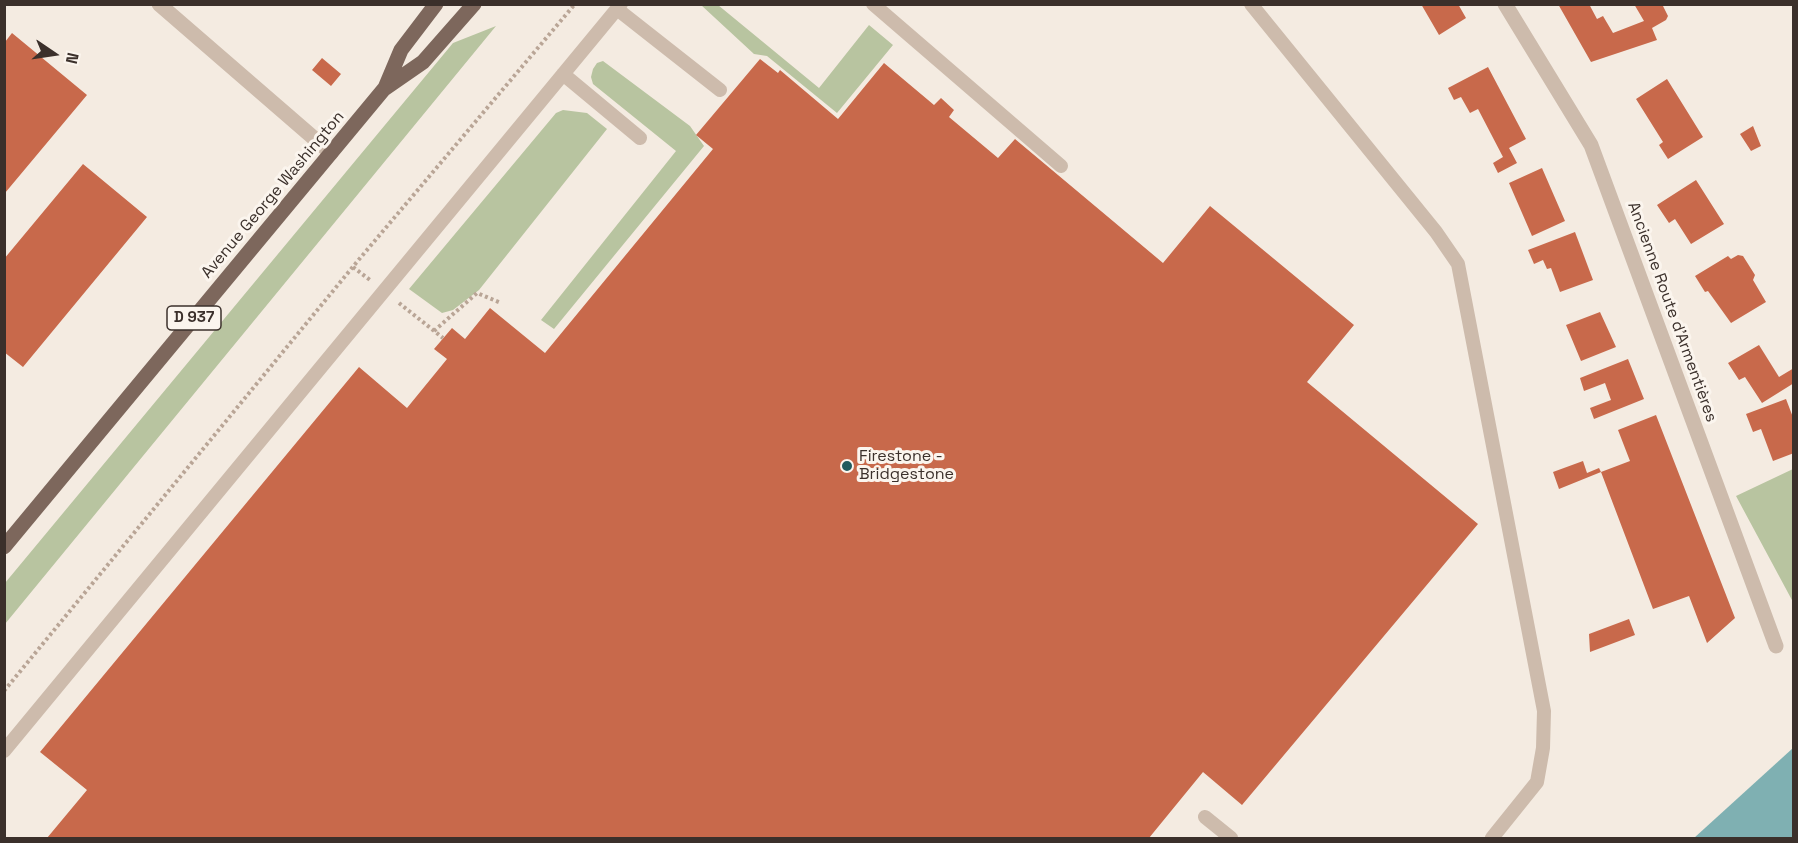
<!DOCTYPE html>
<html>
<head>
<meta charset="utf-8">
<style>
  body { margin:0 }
  #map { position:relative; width:1798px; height:843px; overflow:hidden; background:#f4ebe1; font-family:"Space Grotesk",sans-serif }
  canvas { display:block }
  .frame { position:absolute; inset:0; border:6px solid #3b302b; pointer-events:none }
  .north { position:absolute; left:24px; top:24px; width:60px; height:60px; -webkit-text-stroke:4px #fbf5ee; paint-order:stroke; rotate:103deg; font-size:16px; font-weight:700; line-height:24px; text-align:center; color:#3b302b }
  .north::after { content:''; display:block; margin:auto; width:21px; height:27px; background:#3b302b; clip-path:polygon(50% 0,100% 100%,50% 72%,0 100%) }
</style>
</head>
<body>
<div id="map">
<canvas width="1798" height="843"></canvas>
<div class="frame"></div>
<div class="north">N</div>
</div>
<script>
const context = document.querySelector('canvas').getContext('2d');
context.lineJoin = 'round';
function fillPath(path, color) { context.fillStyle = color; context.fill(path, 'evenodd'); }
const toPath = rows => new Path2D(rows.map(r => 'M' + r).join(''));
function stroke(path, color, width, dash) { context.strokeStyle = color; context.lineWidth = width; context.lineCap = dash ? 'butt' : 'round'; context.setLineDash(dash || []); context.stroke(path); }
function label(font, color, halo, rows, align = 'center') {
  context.font = font + ' "Space Grotesk",sans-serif'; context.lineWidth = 6; context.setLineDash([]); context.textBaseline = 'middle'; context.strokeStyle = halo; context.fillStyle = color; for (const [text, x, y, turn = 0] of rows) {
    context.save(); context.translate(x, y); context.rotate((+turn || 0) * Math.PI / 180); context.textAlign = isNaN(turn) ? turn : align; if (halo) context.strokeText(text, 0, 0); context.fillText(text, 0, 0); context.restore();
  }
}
fillPath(toPath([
  [701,5,718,5,819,88,869,25,893,45,837,113,767,56,754,54],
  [496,26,5,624,5,583,453,43],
  [603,61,690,126,704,146,554,329,541,320,676,151,593,84,591,77,593,69,597,63],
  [563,110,587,113,607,129,479,290,453,310,442,313,409,289,556,113],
  [1793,469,1793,602,1736,496]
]), '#b8c4a0');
fillPath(toPath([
  [1793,748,1793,838,1694,838]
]), '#7fb0b2');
fillPath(toPath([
  [1421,4,1458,4,1466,18,1439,35],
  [1558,4,1589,4,1597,19,1603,16,1613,33,1644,21,1634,4,1666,4,1663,6,1668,16,1666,20,1652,28,1657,40,1591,62],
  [12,33,87,95,5,193,5,42],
  [322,58,341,74,331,86,312,70],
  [760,59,778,73,780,70,838,119,884,63,934,105,941,98,954,110,949,117,998,158,1015,139,1163,263,1210,206,1354,325,1307,382,1478,524,1242,805,1203,772,1149,838,47,838,87,790,40,752,359,367,407,408,447,359,434,349,452,328,465,339,490,308,545,353,713,149,696,135],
  [1488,67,1526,139,1509,148,1517,163,1498,173,1493,163,1503,157,1478,109,1470,113,1461,97,1454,100,1448,88],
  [1667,79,1703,137,1668,159,1659,145,1663,142,1636,99],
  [1753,126,1761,146,1751,151,1740,134],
  [83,164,147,217,23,367,4,352,4,259],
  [1542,168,1565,221,1532,236,1509,183],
  [1696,180,1724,224,1691,244,1675,219,1669,223,1657,205],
  [1575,232,1593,280,1560,292,1551,268,1547,269,1543,260,1534,264,1528,250],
  [1738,255,1743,256,1755,275,1753,280,1766,302,1731,323,1708,291,1705,292,1695,276,1728,256,1731,259],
  [1600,312,1616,347,1581,361,1566,325],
  [1759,345,1779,377,1794,368,1794,383,1762,403,1745,377,1739,380,1728,363],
  [1628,359,1644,399,1594,419,1590,408,1611,400,1605,383,1584,391,1580,378],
  [1786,399,1794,420,1794,453,1773,461,1761,429,1753,432,1746,414],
  [1656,415,1735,618,1707,643,1689,596,1653,609,1601,472,1630,461,1618,430],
  [1583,461,1587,473,1599,468,1601,472,1559,489,1553,472],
  [1629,619,1635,635,1590,652,1589,634]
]), '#c8694b');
stroke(toPath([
  [353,267,370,280],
  [399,303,443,338],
  [434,331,477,293,501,303],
  [4,691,356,263,575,4]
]), '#b9a596', 4, [3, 3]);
stroke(toPath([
  [873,4,1061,166],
  [1251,4,1436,232,1458,264,1544,711,1543,748,1537,782,1492,838],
  [617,9,720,90],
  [563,74,640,138],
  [4,751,621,4],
  [1205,817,1231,838]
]), '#cdbbac', 14);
stroke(toPath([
  [159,4,331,153],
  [1505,4,1591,145,1776,646]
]), '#cdbbac', 15);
stroke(toPath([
  [385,88,401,50,436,4],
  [4,547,384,89,423,62,474,4]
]), '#7d675c', 15);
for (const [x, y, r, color] of [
  [847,466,6,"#1f5a5e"]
]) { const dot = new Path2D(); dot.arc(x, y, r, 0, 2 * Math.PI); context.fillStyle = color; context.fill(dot); stroke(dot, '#fbf5ee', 2); }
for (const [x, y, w] of [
  [194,318,54]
]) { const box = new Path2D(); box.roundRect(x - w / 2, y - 12, w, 24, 4.5); context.fillStyle = '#fbf5ee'; context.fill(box); stroke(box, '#3b302b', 1.5); }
label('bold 15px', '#3b302b', null, [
  ["D 937",194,318]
]);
label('16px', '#3b302b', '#fbf5ee', [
  ["Avenue George Washington",273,195,-50],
  ["Ancienne Route d'Armentières",1672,312,70]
]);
label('16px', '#3b302b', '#fbf5ee', [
  ["Firestone -",859,457],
  ["Bridgestone",859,475]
], 'left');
</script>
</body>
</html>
